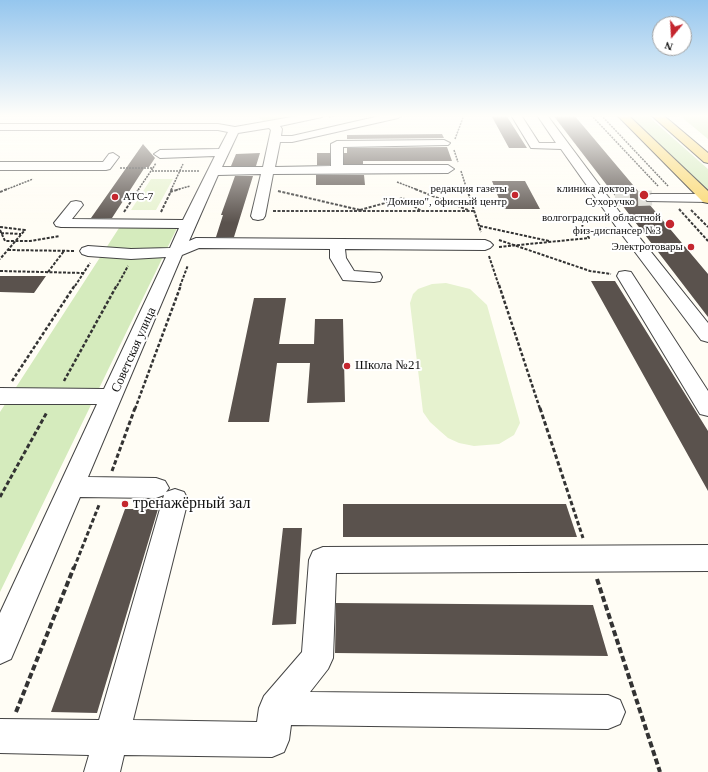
<!DOCTYPE html>
<html>
<head>
<meta charset="utf-8">
<style>
  body { margin:0 }
  #map { position:relative; width:708px; height:772px; overflow:hidden; background:#fffdf5; font-family:Georgia,serif }
  canvas { display:block }
  .north { position:absolute; left:652px; top:16px; width:40px; height:40px; box-sizing:border-box; background:#fff; border:1px solid #a0a0a0; border-radius:50%; rotate:198deg; font-size:11px; font-weight:700; line-height:16px; text-align:center; color:#111 }
  .north::after { content:''; display:block; margin:auto; width:14px; height:18px; background:#c4262e; clip-path:polygon(50% 0,100% 100%,50% 72%,0 100%) }
</style>
</head>
<body>
<div id="map">
<canvas width="708" height="772"></canvas>
<div class="north">N</div>
</div>
<script>
const context = document.querySelector('canvas').getContext('2d');
context.lineJoin = 'round';
function fillPath(path, color) { context.fillStyle = color; context.fill(path, 'evenodd'); }
const toPath = rows => new Path2D(rows.map(r => 'M' + r).join(''));
function stroke(path, color, width, dash) { context.strokeStyle = color; context.lineWidth = width; context.lineCap = dash ? 'butt' : 'round'; context.setLineDash(dash || []); context.stroke(path); }
function label(font, color, halo, rows, align = 'center') {
  context.font = font + ' Georgia,serif'; context.lineWidth = 4; context.setLineDash([]); context.textBaseline = 'middle'; context.strokeStyle = halo; context.fillStyle = color; for (const [text, x, y, turn = 0] of rows) {
    context.save(); context.translate(x, y); context.rotate((+turn || 0) * Math.PI / 180); context.textAlign = isNaN(turn) ? turn : align; if (halo) context.strokeText(text, 0, 0); context.fillText(text, 0, 0); context.restore();
  }
}
fillPath(toPath([
  [255,115,299,115,265,122],
  [627,115,647,115,708,169,708,192],
  [679,115,708,115,708,139],
  [119,228,177,228,0,592,0,412]
]), '#d5ebbd');
fillPath(toPath([
  [151,179,173,179,156,210,131,210],
  [446,283,470,289,487,305,519,419,520,423,514,435,499,444,474,446,459,443,448,438,440,431,430,422,423,412,410,303,413,294,418,289,432,284]
]), '#e6f2cf');
fillPath(toPath([
  [491,115,506,115,527,148,509,148],
  [553,115,574,115,708,274,708,317],
  [442,134,444,138,347,139,347,135],
  [143,144,155,158,149,167,145,167,112,218,91,218],
  [447,147,452,161,363,161,363,164,344,164,344,153,347,153,347,148],
  [260,153,256,166,231,166,236,154],
  [317,153,330,153,330,165,317,165],
  [316,175,364,175,365,185,316,185],
  [235,176,253,176,234,237,216,237,223,215,221,215],
  [492,181,525,181,540,209,503,209],
  [0,276,46,276,34,293,0,292],
  [591,281,615,281,708,431,708,491],
  [254,298,286,298,279,344,314,344,315,319,343,319,345,402,307,403,310,363,277,363,269,422,228,422],
  [343,504,566,504,577,537,343,537],
  [125,509,158,509,97,713,51,712],
  [283,528,302,528,296,624,272,625],
  [336,603,593,605,608,656,335,653]
]), '#5a524d');
stroke(toPath([
  [615,199,652,198]
]), '#dbdad3', 15, [15, 8]);
const minor = toPath([
  [303,115,323,115,322,117,280,126,282,129,281,136,292,136,384,115,403,115,398,118,292,142,280,142,275,167,331,166,331,144,337,141,444,140,450,143,448,145,343,147,343,165,448,165,454,169,448,173,273,174,265,216,263,219,258,220,253,219,251,216,261,174,218,175,189,241,196,238,485,240,490,242,493,245,490,248,485,250,345,249,346,258,354,271,380,273,382,277,380,281,374,282,343,280,330,258,330,249,199,248,182,255,88,477,156,478,165,481,169,488,166,492,175,489,184,492,188,500,133,720,257,722,259,708,264,696,302,652,309,560,313,551,323,547,708,545,708,571,336,573,333,658,328,669,310,692,608,695,620,700,625,712,620,724,608,729,291,725,289,740,284,752,272,757,124,755,120,772,84,772,89,755,0,753,0,719,99,720,164,495,156,498,80,497,11,659,0,664,0,613,97,404,0,404,0,388,104,389,166,257,131,259,88,256,82,254,80,251,82,248,88,246,131,249,170,248,179,228,61,227,56,226,54,223,71,202,76,201,81,202,83,205,72,219,183,220,215,156,160,158,154,154,160,150,219,149,228,132,218,130,0,130,0,124,218,124,235,127,303,115],
  [269,128,271,130,263,167,222,167,238,133,269,128],
  [511,115,521,115,539,143,556,143,537,115,547,115,627,222,708,323,708,342,701,340,617,228,561,149,531,148,511,115],
  [113,153,119,157,110,169,106,170,0,170,0,162,103,162,109,154,113,153],
  [652,194,707,194,708,202,647,201,645,198,647,195,652,194],
  [625,271,631,272,708,391,708,416,700,414,617,276,619,272,625,271]
]);
const major = toPath([
  [617,115,628,115,708,191,708,203,703,202,617,115],
  [651,115,663,115,708,153,708,163,704,162,651,115]
]);
stroke(minor, '#444', 2);
stroke(major, '#222', 2);
stroke(toPath([
  [591,115,658,186],
  [601,115,668,186],
  [329,117,338,115],
  [455,139,464,115],
  [454,150,458,162],
  [120,168,153,168,156,163],
  [152,171,199,171],
  [461,171,467,190],
  [397,182,418,190],
  [5,190,33,179],
  [138,190,153,168],
  [171,190,183,164],
  [176,190,190,186]
]), '#333', 1.5, [2, 1]);
stroke(toPath([
  [415,189,468,210],
  [467,189,481,232],
  [278,191,360,210],
  [0,192,7,189],
  [170,192,180,189],
  [679,209,708,241],
  [360,210,403,198,421,211],
  [691,210,708,227],
  [273,211,474,211],
  [124,212,139,189],
  [161,212,172,189],
  [480,226,549,241],
  [0,227,25,230,0,259],
  [0,230,5,241,30,241,60,236],
  [586,232,607,228],
  [1,233,21,234],
  [499,240,590,271,611,274],
  [499,247,589,238,582,225],
  [8,250,75,251],
  [489,256,499,286],
  [0,271,83,273],
  [48,272,64,251],
  [75,286,90,263],
  [117,286,128,266],
  [180,286,188,265]
]), '#333', 2, [3, 1.5]);
stroke(toPath([
  [499,285,540,409],
  [12,381,75,285],
  [64,381,117,285],
  [135,409,181,285]
]), '#333', 2.5, [3.5, 2]);
stroke(toPath([
  [540,408,583,538],
  [112,471,135,408],
  [0,497,47,412],
  [74,568,99,505]
]), '#333', 3, [4.5, 2.5]);
stroke(toPath([
  [597,579,660,772],
  [16,712,74,567]
]), '#333', 4, [6, 3]);
fillPath(minor, '#fff');
fillPath(major, '#f9d66b');
const sky = context.createLinearGradient(0, 0, 0, 223);
sky.addColorStop(0, '#95c6ee');
sky.addColorStop(0.52, '#fffefa');
sky.addColorStop(1, '#fffefa00');
context.fillStyle = sky;
context.fillRect(0, 0, 708, 223);
for (const [x, y, r, color] of [
  [515,195,4,"#c4262e"],
  [644,195,5,"#c4262e"],
  [115,197,4,"#c4262e"],
  [670,224,5,"#c4262e"],
  [691,247,4,"#c4262e"],
  [347,366,4,"#c4262e"],
  [125,504,4,"#c4262e"]
]) { const dot = new Path2D(); dot.arc(x, y, r, 0, 2 * Math.PI); context.fillStyle = color; context.fill(dot); stroke(dot, '#fff', 1.5); }
label('11px', '#111', '#fff', [
  ["редакция газеты",507,189],
  ["\"Домино\", офисный центр",507,202],
  ["клиника доктора",635,189],
  ["Сухоручко",635,202],
  ["АТС-7",123,197,"left"],
  ["волгоградский областной",661,218],
  ["физ-диспансер №3",661,231],
  ["Электротовары",683,247]
], 'right');
label('13px', '#111', '#fff', [
  ["Советская улица",134,350,-66]
]);
label('13px', '#111', '#fff', [
  ["Школа №21",355,366]
], 'left');
label('16px', '#111', '#fff', [
  ["тренажёрный зал",133,504]
], 'left');
</script>
</body>
</html>
